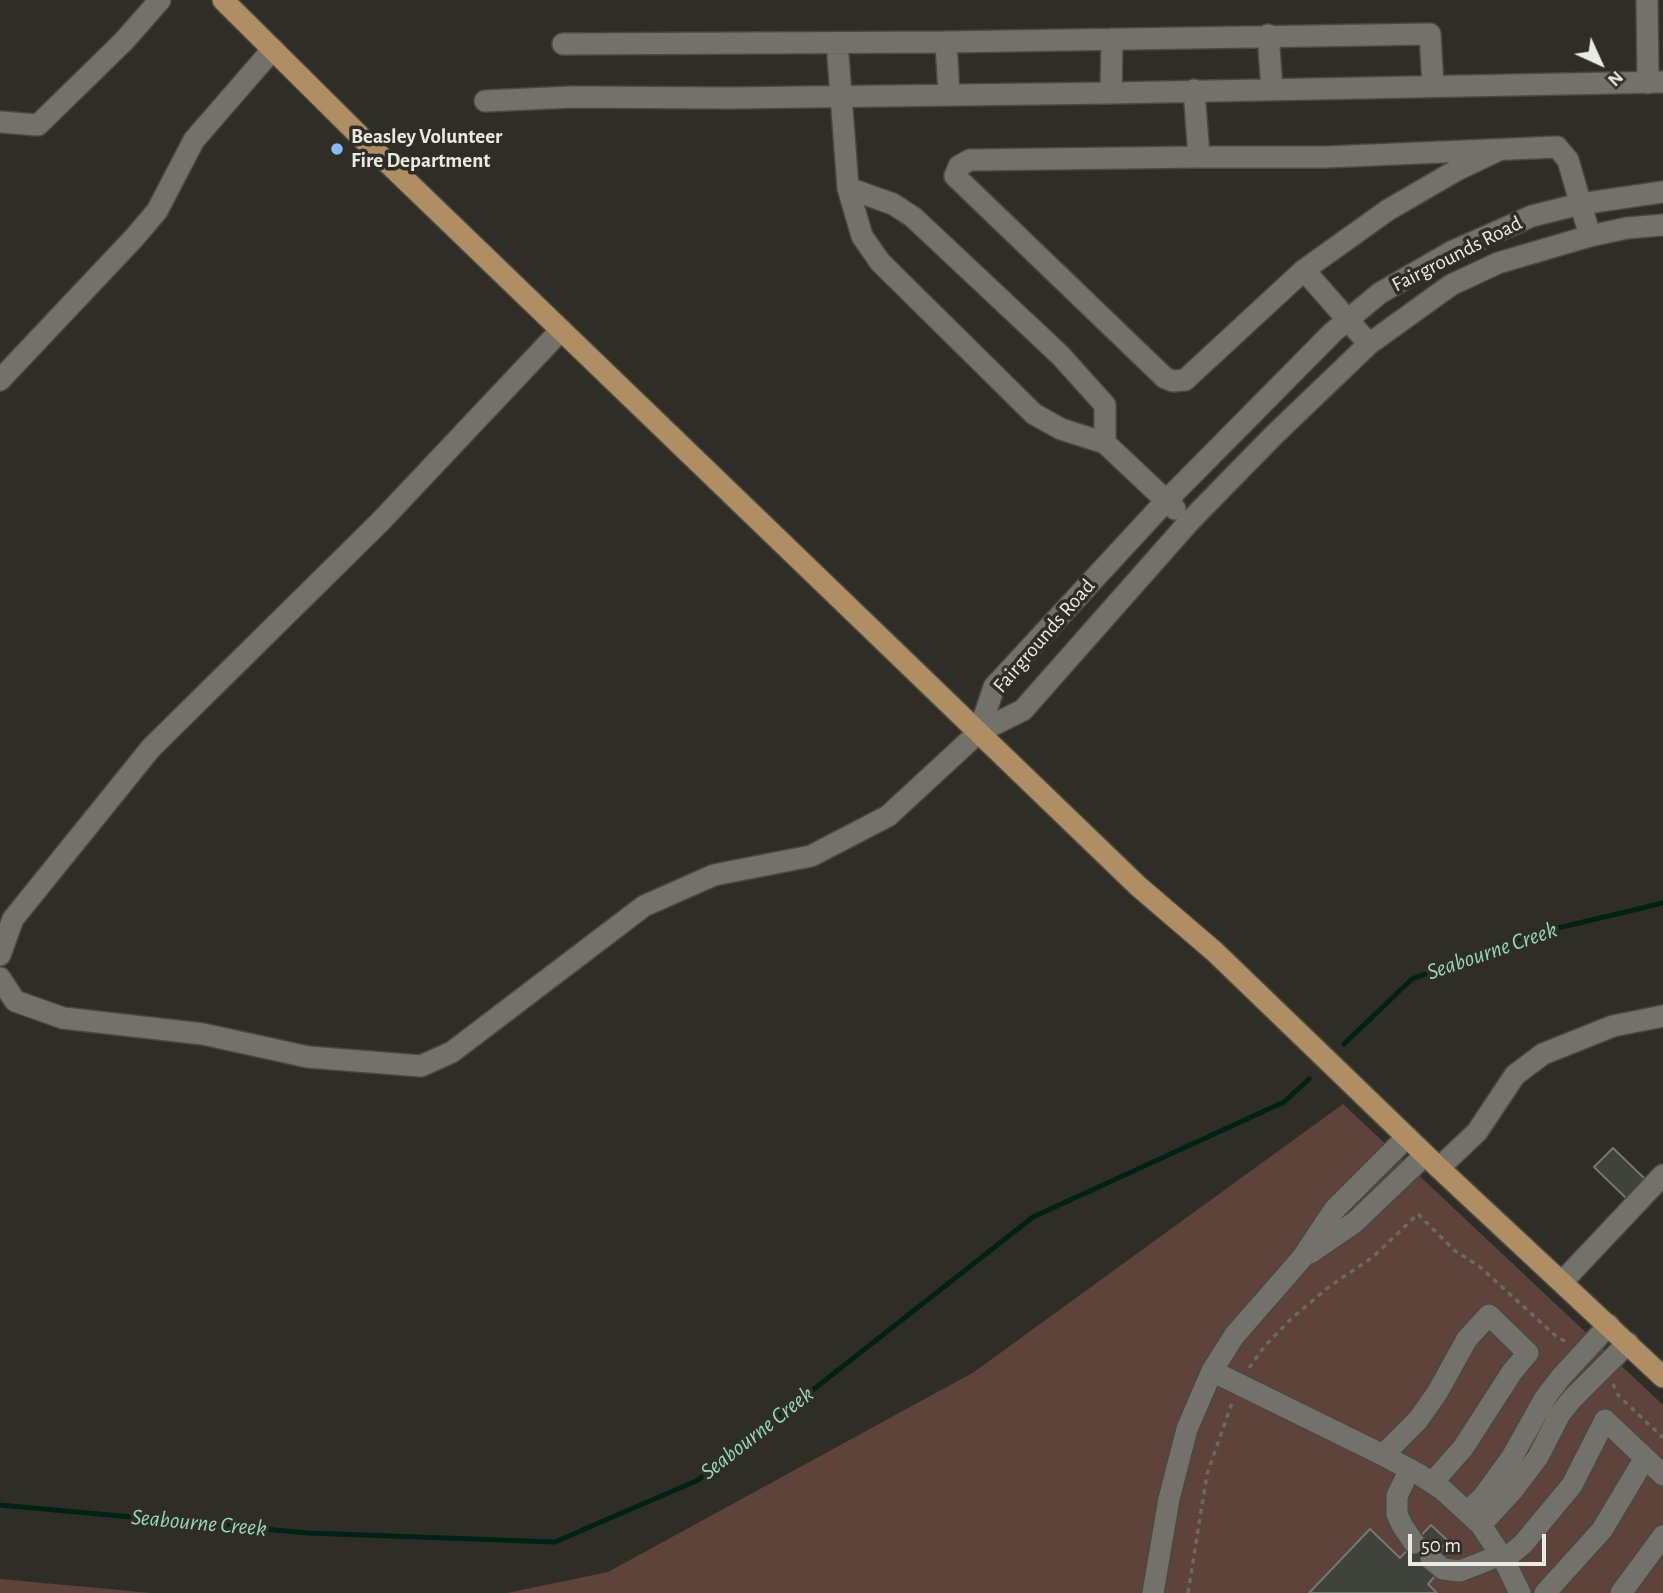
<!DOCTYPE html>
<html>
<head>
<meta charset="utf-8">
<style>
  body { margin:0 }
  #map { position:relative; width:1663px; height:1593px; overflow:hidden; background:#2e2e26; font-family:"Alegreya Sans",sans-serif }
  canvas { display:block }
  .north { position:absolute; left:1565px; top:28px; width:70px; height:70px; -webkit-text-stroke:5px #2e2e26; paint-order:stroke; rotate:135deg; font-size:19px; font-weight:700; line-height:28px; text-align:center; color:#eaeae5 }
  .north::after { content:''; display:block; margin:auto; width:24px; height:32px; background:#eaeae5; clip-path:polygon(50% 0,100% 100%,50% 72%,0 100%) }
  .scale { position:absolute; left:1408px; top:1534px; width:138px; height:32px; box-sizing:border-box; border:4px solid #eaeae5; border-top:0; padding-left:9px; font-size:21px; line-height:24px; white-space:nowrap; color:#eaeae5; -webkit-text-stroke:5px #2e2e26; paint-order:stroke }
</style>
</head>
<body>
<div id="map">
<canvas width="1663" height="1593"></canvas>
<div class="north">N</div>
<div class="scale">50 m</div>
</div>
<script>
const context = document.querySelector('canvas').getContext('2d');
context.lineJoin = 'round';
function fillPath(path, color) { context.fillStyle = color; context.fill(path, 'evenodd'); }
const toPath = rows => new Path2D(rows.map(r => 'M' + r).join(''));
function stroke(path, color, width, dash) { context.strokeStyle = color; context.lineWidth = width; context.lineCap = dash ? 'butt' : 'round'; context.setLineDash(dash || []); context.stroke(path); }
function label(font, color, halo, rows, align = 'center') {
  context.font = font + ' "Alegreya Sans",sans-serif'; context.lineWidth = 7; context.setLineDash([]); context.textBaseline = 'middle'; context.strokeStyle = halo; context.fillStyle = color; for (const [text, x, y, turn = 0] of rows) {
    context.save(); context.translate(x, y); context.rotate((+turn || 0) * Math.PI / 180); context.textAlign = isNaN(turn) ? turn : align; if (halo) context.strokeText(text, 0, 0); context.fillText(text, 0, 0); context.restore();
  }
}
fillPath(toPath([
  [1343,1104,1663,1405,1663,1593,507,1593,608,1572,974,1372],
  [0,1579,152,1593,0,1593]
]), '#5d4339');
stroke(toPath([
  [1344,1044,1412,979,1529,935,1663,903],
  [0,1505,308,1533,555,1542,698,1480,1033,1217,1284,1102,1309,1079]
]), '#002215', 5);
const building = toPath([
  [1613,1148,1647,1181,1628,1200,1594,1167,1613,1148],
  [1431,1525,1448,1541,1425,1565,1436,1575,1428,1584,1437,1593,1309,1593,1370,1529,1400,1558,1431,1525]
]);
fillPath(building, '#3f433c');
stroke(building, '#737870', 2);
const minor = toPath([
  [1647,0,1648,83],
  [1268,35,1272,89],
  [946,42,949,94],
  [837,43,848,188,862,236,880,262,1034,414,1061,429,1105,443,1175,509],
  [563,44,946,42,1430,34,1433,86],
  [1194,90,1199,157,1327,157,1557,147,1568,160,1590,236],
  [1111,93,1112,39],
  [485,101,572,97,730,98,1111,93,1663,82],
  [0,122,38,125,124,41,160,0],
  [1199,157,970,160,959,166,955,176,1165,378,1173,381,1185,380,1304,270,1388,210,1457,170,1499,150],
  [848,188,893,204,913,217,1060,355,1105,405,1105,443],
  [1304,270,1369,344],
  [0,380,134,238,157,211,194,140,273,49],
  [979,732,994,687,1166,501,1333,332,1380,293,1451,252,1532,216,1580,204,1663,192],
  [0,955,13,919,151,748,380,522,561,330],
  [0,978,15,1001,63,1018,203,1034,308,1057,421,1066,452,1052,644,906,714,875,811,856,888,816,979,732,1023,710,1189,522,1274,435,1369,344,1451,285,1498,263,1590,236,1627,228,1663,225],
  [1439,1168,1477,1132,1515,1075,1543,1054,1613,1026,1663,1016],
  [1310,1253,1355,1222,1425,1155],
  [1563,1281,1663,1175],
  [1212,1371,1383,1455,1420,1475,1443,1490,1481,1525,1504,1560,1520,1593],
  [1383,1455,1418,1420,1437,1393,1467,1339,1489,1315,1528,1353,1512,1372,1463,1448,1432,1483],
  [1410,1469,1397,1496,1397,1514,1402,1525,1414,1543],
  [1467,1512,1483,1497,1512,1457,1545,1398,1561,1377,1609,1325],
  [1481,1525,1513,1490,1538,1457,1560,1414,1572,1399,1628,1343],
  [1431,1559,1443,1569,1460,1571,1501,1555],
  [1504,1560,1523,1544,1572,1485,1605,1420,1663,1475],
  [1153,1593,1169,1499,1187,1429,1212,1371,1234,1336,1302,1258,1334,1210,1407,1137],
  [1545,1593,1602,1530,1645,1458],
  [1621,1593,1663,1536]
]);
const major = toPath([
  [223,0,364,140,1138,886,1215,952,1439,1168,1663,1377]
]);
stroke(minor, '#494942', 24);
stroke(major, '#494942', 24);
stroke(toPath([
  [1249,1368,1264,1347,1292,1318,1330,1286,1373,1257,1418,1214,1455,1251,1479,1266,1557,1337,1569,1343],
  [1613,1384,1618,1395,1663,1438],
  [1188,1593,1207,1474,1233,1400]
]), '#6a6a63', 3.5, [5, 5]);
stroke(minor, '#73726a', 21);
stroke(major, '#ae8e62', 21);
for (const [x, y, r, color] of [
  [337,149,7,"#89bafc"]
]) { const dot = new Path2D(); dot.arc(x, y, r, 0, 2 * Math.PI); context.fillStyle = color; context.fill(dot); stroke(dot, '#2e2e26', 2.5); }
label('bold 21px', '#eaeae5', '#2e2e26', [
  ["Beasley Volunteer",351,137],
  ["Fire Department",351,161]
], 'left');
label('21px', '#eaeae5', '#2e2e26', [
  ["Fairgrounds Road",1457,254,-27],
  ["Fairgrounds Road",1044,636,-49]
]);
label('italic 23px', '#97d7b9', '#2e2e26', [
  ["Seabourne Creek",1492,951,-19],
  ["Seabourne Creek",757,1433,-38],
  ["Seabourne Creek",199,1523,5]
]);
</script>
</body>
</html>
